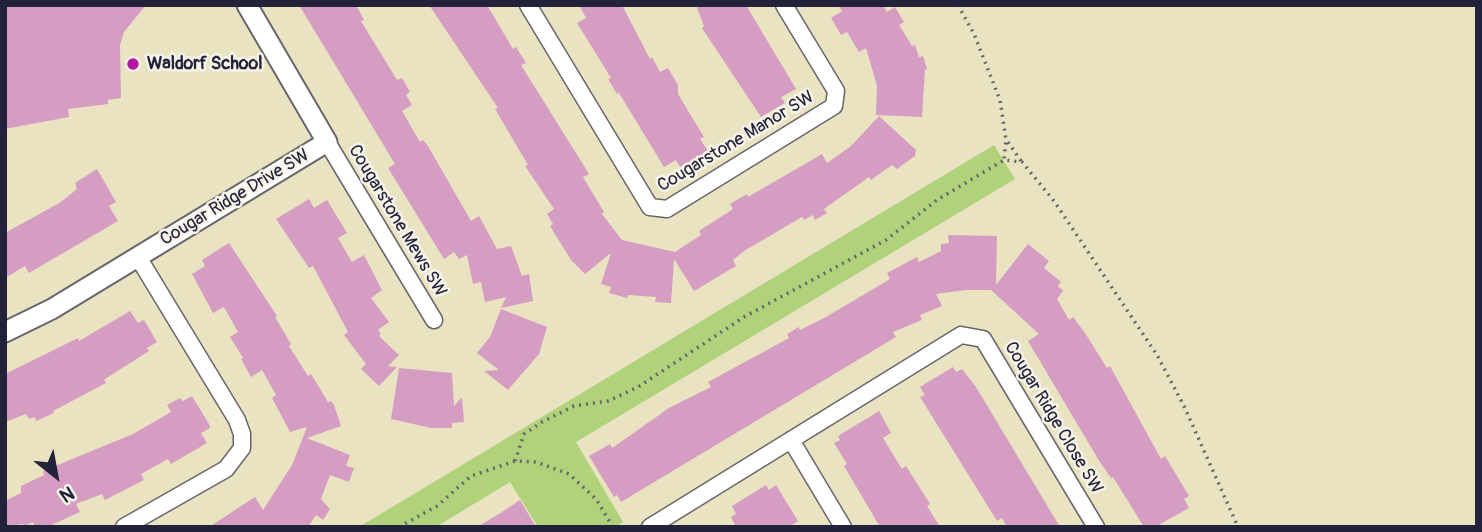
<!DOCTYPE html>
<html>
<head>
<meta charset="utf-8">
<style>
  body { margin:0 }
  #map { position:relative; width:1482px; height:532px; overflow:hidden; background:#eae3c2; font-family:Pangolin,sans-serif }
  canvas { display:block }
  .frame { position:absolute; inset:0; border:7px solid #22223b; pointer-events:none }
  .north { position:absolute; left:21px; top:441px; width:70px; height:70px; -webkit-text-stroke:5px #f7f3e8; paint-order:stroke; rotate:149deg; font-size:19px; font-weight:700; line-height:28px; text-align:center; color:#22223b }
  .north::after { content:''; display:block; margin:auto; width:24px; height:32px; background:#22223b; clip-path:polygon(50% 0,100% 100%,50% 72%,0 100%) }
</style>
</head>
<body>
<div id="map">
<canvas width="1482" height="532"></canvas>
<div class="frame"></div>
<div class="north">N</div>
</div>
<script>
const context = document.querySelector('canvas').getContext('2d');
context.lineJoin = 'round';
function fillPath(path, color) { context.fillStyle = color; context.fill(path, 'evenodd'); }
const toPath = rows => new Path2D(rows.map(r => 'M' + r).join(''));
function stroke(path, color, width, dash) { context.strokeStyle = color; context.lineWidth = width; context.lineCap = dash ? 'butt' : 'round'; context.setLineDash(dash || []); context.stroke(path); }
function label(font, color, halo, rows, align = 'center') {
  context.font = font + ' Pangolin,sans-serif'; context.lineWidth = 5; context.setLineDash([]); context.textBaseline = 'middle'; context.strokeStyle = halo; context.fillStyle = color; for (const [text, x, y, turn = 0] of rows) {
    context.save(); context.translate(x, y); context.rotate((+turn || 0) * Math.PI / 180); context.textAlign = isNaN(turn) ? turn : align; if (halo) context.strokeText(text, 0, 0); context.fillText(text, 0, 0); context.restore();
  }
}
fillPath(toPath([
  [994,145,1015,179,576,442,623,522,615,527,538,527,510,482,436,527,359,527]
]), '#afd27a');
fillPath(toPath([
  [5,5,146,5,124,32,120,45,121,98,108,100,108,104,68,109,69,117,5,129],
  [299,5,356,5,364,20,361,21,397,80,402,78,410,92,406,95,412,105,402,111,420,142,423,140,428,146,471,221,479,216,497,249,511,246,522,276,529,274,533,301,501,308,506,297,485,302,481,282,473,284,467,255,459,259,454,252,444,259,388,168,395,164],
  [429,5,487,5,513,49,516,47,526,63,521,65,589,174,583,177,604,212,602,214,622,240,675,252,701,235,699,231,733,209,730,204,747,194,748,197,822,154,827,163,851,146,879,116,916,150,915,156,897,169,892,165,871,180,869,177,824,209,827,213,815,220,813,215,804,220,802,217,744,251,733,260,736,266,694,291,674,259,671,303,655,302,656,297,628,295,627,298,609,293,611,287,601,284,611,253,585,274,571,260,550,226,553,224,547,214,554,209,525,166,528,165,495,109,498,108],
  [579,5,622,5,650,59,652,57,660,72,668,68,678,85,678,94,704,137,700,139,708,151,680,167,676,160,664,167,619,93,617,94,608,79,611,78,577,23,586,18],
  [696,5,746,5,796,89,781,97,785,103,761,117,702,28,704,26],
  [838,5,883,5,887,12,895,7,904,22,899,25,912,46,915,45,919,57,923,56,927,69,925,70,922,117,876,115,877,86,866,48,859,52,847,32,841,35,831,18,842,11],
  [97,169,116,202,109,206,118,221,29,273,25,266,5,278,5,233,61,202,77,189,75,183],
  [309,199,314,208,327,200,347,233,338,238,352,262,364,255,382,290,371,298,389,322,378,330,381,334,379,336,399,355,388,366,397,367,379,386,361,369,366,364,344,335,348,332,313,266,309,268,276,219],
  [948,235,997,236,996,285,1028,244,1049,261,1044,268,1061,282,1058,286,1063,291,1057,299,1069,320,1073,317,1085,333,1107,368,1110,366,1161,459,1165,456,1189,496,1184,499,1189,508,1155,527,1144,527,1113,477,1111,478,1098,459,1028,341,1039,334,991,290,966,290,936,294,942,306,920,315,922,320,893,332,896,337,621,502,617,495,614,497,589,456,610,444,612,448,669,408,711,387,708,382,789,338,787,334,799,327,800,330,826,317,890,279,887,273,917,257,919,262,941,251,941,244,949,243],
  [229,243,277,316,275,317,291,344,289,346,308,376,311,374,328,402,331,401,334,405,341,426,307,438,350,455,346,466,354,468,349,482,330,475,321,499,330,509,323,520,316,515,308,527,209,527,255,497,263,510,292,465,307,427,290,432,272,398,276,395,262,370,251,377,241,359,243,358,230,337,238,332,224,307,213,313,192,274,205,266,202,260],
  [501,309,547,327,539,354,508,390,484,371,499,370,477,353,490,337],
  [130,311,138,323,144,320,157,342,147,348,149,351,108,377,104,380,106,383,53,411,54,413,36,421,35,417,29,419,26,414,5,422,5,374,78,338,79,341],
  [953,367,956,372,962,369,976,387,1060,527,1007,527,1002,518,997,521,920,397,925,395,920,387],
  [399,368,452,373,454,406,462,397,464,422,452,423,452,428,431,428,391,419],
  [192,396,209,424,210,428,201,433,207,443,171,464,168,459,141,474,144,480,105,500,102,494,76,504,80,512,47,527,35,527,33,522,24,526,23,524,5,527,5,501,21,493,21,486,44,475,43,471,133,434,171,412,167,405,180,398,183,401],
  [879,411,891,433,883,438,902,469,906,466,930,504,927,506,940,527,880,527,844,466,847,464,834,443,840,440,838,436],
  [766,485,769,490,776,485,798,521,789,527,736,527,731,517,736,514,732,506],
  [520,500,536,527,477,527,499,514]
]), '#d69dc3');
const minor = toPath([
  [528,5,650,207,667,209,834,106,836,91,784,5],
  [327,142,434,320],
  [791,440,843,527],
  [124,527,226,469,242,448,242,434,237,420,138,257],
  [650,527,961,335,983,339,1096,527]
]);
const tertiary = toPath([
  [5,332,52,309,327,142,247,5]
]);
stroke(minor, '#68666a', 19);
stroke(tertiary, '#68666a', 23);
stroke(toPath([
  [958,5,974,34,1000,100,1006,140,1004,160,1022,162,1054,201,1157,355,1184,406,1238,527],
  [1008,142,1021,161],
  [515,461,524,434,542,422,574,406,608,401,638,387,744,317,886,240,937,200,1004,160],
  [399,527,437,506,471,476,515,461,536,462,569,474,596,499,613,527]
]), '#68666a', 3.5, [2, 5]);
stroke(minor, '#fff', 16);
stroke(tertiary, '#fff', 19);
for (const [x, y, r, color] of [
  [133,64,7,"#b5179e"]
]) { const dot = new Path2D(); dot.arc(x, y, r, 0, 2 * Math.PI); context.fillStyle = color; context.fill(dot); stroke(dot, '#f7f3e8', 2.5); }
label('bold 18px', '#22223b', '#f7f3e8', [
  ["Waldorf School",147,64]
], 'left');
label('18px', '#22223b', '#f7f3e8', [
  ["Cougarstone Manor SW",736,142,-31],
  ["Cougar Ridge Drive SW",235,198,-31],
  ["Cougarstone Mews SW",397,221,59],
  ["Cougar Ridge Close SW",1053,418,59]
]);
</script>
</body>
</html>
